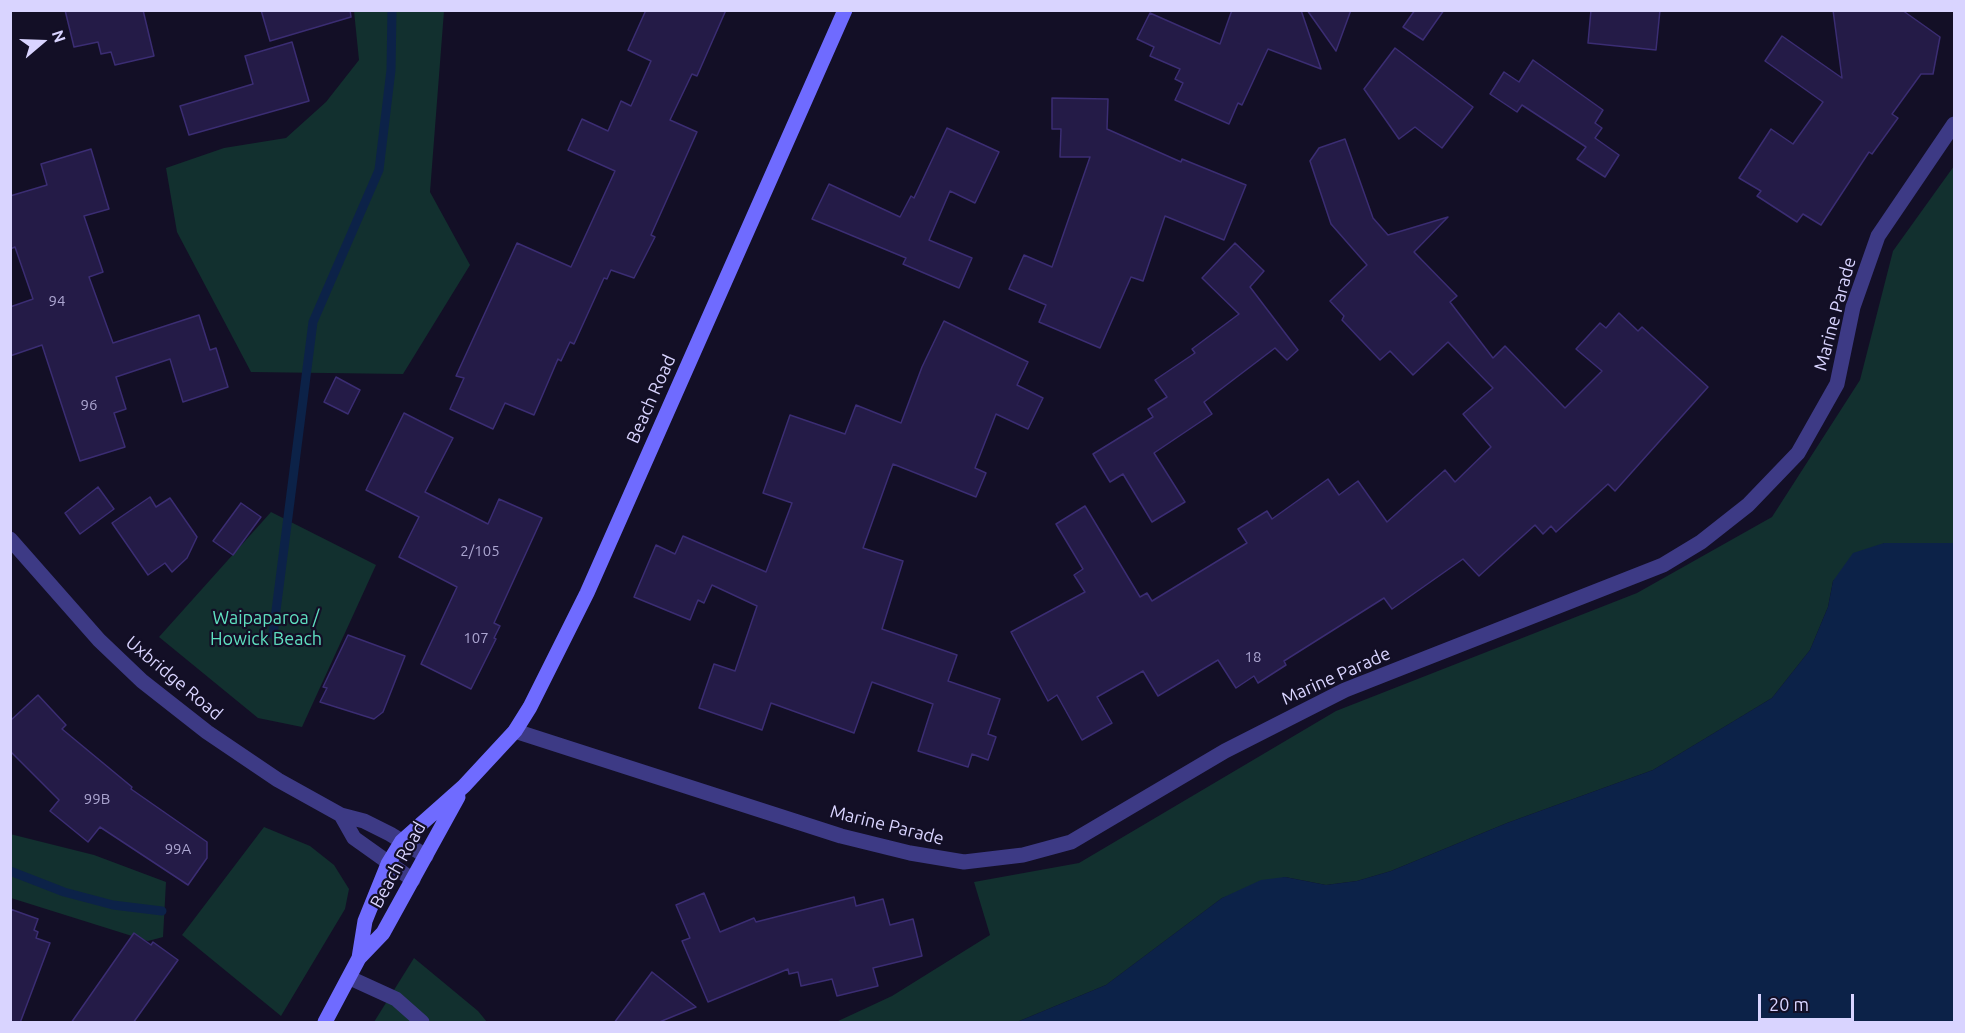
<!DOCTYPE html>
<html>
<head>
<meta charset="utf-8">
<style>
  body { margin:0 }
  #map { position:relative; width:1965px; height:1033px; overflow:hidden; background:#130f26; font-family:Ubuntu,sans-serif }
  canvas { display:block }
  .frame { position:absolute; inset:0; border:12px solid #d9d4ff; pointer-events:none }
  .north { position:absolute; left:12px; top:12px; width:60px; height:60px; -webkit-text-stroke:4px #130f26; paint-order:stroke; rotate:71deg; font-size:16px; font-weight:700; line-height:24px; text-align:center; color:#d9d4ff }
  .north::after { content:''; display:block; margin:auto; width:21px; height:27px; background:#d9d4ff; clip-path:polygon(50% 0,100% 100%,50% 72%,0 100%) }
  .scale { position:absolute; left:1758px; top:994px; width:96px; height:27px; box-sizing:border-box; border:3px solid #d9d4ff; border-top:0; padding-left:8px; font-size:18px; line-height:21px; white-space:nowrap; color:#d9d4ff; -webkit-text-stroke:4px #130f26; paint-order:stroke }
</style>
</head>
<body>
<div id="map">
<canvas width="1965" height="1033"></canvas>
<div class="frame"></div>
<div class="north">N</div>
<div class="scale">20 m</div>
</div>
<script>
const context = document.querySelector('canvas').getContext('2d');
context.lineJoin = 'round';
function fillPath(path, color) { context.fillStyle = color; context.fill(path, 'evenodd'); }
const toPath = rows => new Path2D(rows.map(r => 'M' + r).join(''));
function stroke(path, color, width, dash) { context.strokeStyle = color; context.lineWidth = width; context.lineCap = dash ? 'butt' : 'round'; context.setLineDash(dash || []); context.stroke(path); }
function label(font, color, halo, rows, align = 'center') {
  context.font = font + ' Ubuntu,sans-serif'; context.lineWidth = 4.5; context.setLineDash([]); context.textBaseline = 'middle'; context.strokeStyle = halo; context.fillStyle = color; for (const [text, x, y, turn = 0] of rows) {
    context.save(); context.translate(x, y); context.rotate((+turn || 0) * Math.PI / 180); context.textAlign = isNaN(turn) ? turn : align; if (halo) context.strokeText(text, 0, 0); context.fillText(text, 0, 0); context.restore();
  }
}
fillPath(toPath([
  [354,11,444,11,430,192,470,265,403,374,251,372,177,232,166,168,224,148,286,138,326,102,359,60],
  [1954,166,1954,543,1884,543,1833,581,1828,607,1810,650,1772,698,1653,770,1507,823,1391,871,1357,881,1326,885,1285,877,1222,898,1106,985,1017,1022,836,1022,892,996,990,935,974,882,1079,863,1336,711,1637,593,1772,517,1860,380,1893,251],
  [271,512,376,565,302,727,258,718,159,637],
  [264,827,310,846,334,865,349,889,345,909,281,1016,182,935],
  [10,834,94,855,166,882,163,937,148,941,11,898],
  [414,958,478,1011,487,1022,374,1022]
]), '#12302f');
fillPath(toPath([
  [1884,543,1954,543,1954,1022,1017,1022,1106,985,1222,898,1261,880,1285,877,1326,885,1357,881,1391,871,1507,823,1653,770,1772,698,1810,650,1828,607,1833,581,1853,553]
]), '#0c2248');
stroke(toPath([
  [273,634,313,322,379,170,391,70,392,10],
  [10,871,64,892,113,905,162,911]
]), '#0c2248', 9);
const building = toPath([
  [65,10,143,10,154,56,115,65,111,52,101,54,98,42,74,47,65,10],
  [261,10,350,10,351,17,270,41,261,10],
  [646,10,726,10,697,76,692,74,670,120,697,132,651,235,655,237,634,278,611,270,607,279,604,278,574,344,570,342,561,361,558,359,534,415,505,403,493,429,450,409,464,378,456,376,517,243,571,267,615,171,568,150,582,119,608,131,621,101,631,106,651,61,628,50,646,10],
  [1232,10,1301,10,1321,69,1268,49,1242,105,1238,103,1229,124,1175,100,1183,83,1175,79,1180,69,1150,56,1154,47,1137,39,1150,13,1220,44,1232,10],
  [1307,10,1351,10,1336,51,1307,10],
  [1415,10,1444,10,1423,40,1403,27,1415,10],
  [1591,10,1660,10,1656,50,1588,43,1591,10],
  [1833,10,1902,10,1940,37,1933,74,1921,74,1892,114,1898,118,1872,154,1869,152,1821,225,1803,214,1797,222,1757,196,1761,191,1739,178,1771,129,1793,144,1823,102,1765,61,1782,36,1842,78,1833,10],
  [292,42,309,101,189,135,180,106,253,84,245,56,292,42],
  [1395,48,1473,107,1442,148,1415,127,1399,139,1364,89,1395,48],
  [1533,60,1603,110,1595,123,1602,128,1595,138,1619,155,1605,177,1577,159,1586,147,1522,105,1517,112,1490,94,1504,72,1519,82,1533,60],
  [1052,98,1108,99,1107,129,1181,162,1182,159,1246,185,1224,240,1165,216,1143,281,1131,277,1100,348,1039,322,1046,305,1009,289,1024,255,1052,267,1090,157,1060,157,1061,129,1052,129,1052,98],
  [947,128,999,152,975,203,950,191,929,240,972,258,959,288,903,264,906,258,812,219,829,184,900,217,911,196,914,198,947,128],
  [1345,139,1373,218,1388,235,1448,217,1414,252,1457,296,1450,302,1493,358,1505,346,1565,408,1602,371,1576,349,1600,323,1606,328,1619,313,1638,331,1642,327,1708,387,1615,491,1608,484,1556,532,1551,526,1543,534,1535,525,1479,576,1463,559,1392,609,1384,598,1284,661,1286,665,1258,683,1254,676,1236,688,1218,660,1158,696,1143,671,1097,697,1112,723,1082,740,1057,695,1048,701,1011,632,1085,592,1074,575,1083,569,1056,524,1085,506,1140,597,1147,593,1152,601,1247,543,1238,529,1267,511,1272,519,1328,479,1339,495,1358,481,1387,522,1445,470,1455,482,1491,447,1463,414,1493,388,1448,342,1413,375,1390,351,1380,360,1342,320,1344,316,1330,301,1367,265,1331,224,1310,161,1319,148,1345,139],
  [91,149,109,209,84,216,103,272,89,277,113,343,199,315,210,350,216,348,228,387,183,402,170,359,116,377,126,409,114,413,125,447,80,461,42,345,10,356,10,307,33,299,15,247,10,249,10,196,47,185,41,164,91,149],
  [1235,243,1264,271,1250,287,1298,350,1287,360,1275,348,1204,402,1212,414,1154,453,1185,502,1152,522,1123,474,1110,482,1093,454,1153,417,1148,409,1167,397,1155,380,1195,353,1192,349,1239,314,1202,278,1235,243],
  [944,321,1028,362,1017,385,1043,398,1028,429,996,414,975,468,986,473,976,497,893,464,863,548,903,561,882,629,957,655,948,681,1000,699,988,734,996,737,988,760,972,754,968,767,918,751,933,704,872,682,854,733,771,703,762,730,699,708,714,664,735,671,757,606,712,585,704,603,698,600,690,620,634,597,656,545,675,554,683,536,766,572,792,503,763,493,790,415,845,434,856,405,901,423,922,367,944,321],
  [336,377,360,390,348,414,324,402,336,377],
  [404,413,453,438,425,492,488,524,499,499,542,518,494,623,500,626,494,638,496,639,471,689,421,664,457,587,399,557,419,517,366,490,404,413],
  [98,487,114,509,80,534,65,513,98,487],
  [150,497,156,507,170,498,197,537,187,558,172,572,165,563,148,575,112,523,150,497],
  [241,503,261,517,233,555,213,541,241,503],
  [348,635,405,656,383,712,374,719,320,702,327,688,323,687,348,635],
  [38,695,66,725,62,729,132,787,131,789,207,842,207,858,188,885,100,827,88,842,50,811,59,800,10,751,10,721,38,695],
  [704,893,720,932,754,918,756,922,854,897,856,906,883,899,890,925,913,919,922,956,873,968,878,986,837,996,832,979,801,986,798,972,789,974,788,969,708,1002,682,941,690,938,676,905,704,893],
  [10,909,38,919,34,930,38,932,36,938,50,943,20,1023,10,1023,10,909],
  [134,933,151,945,153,942,178,960,133,1023,71,1023,134,933],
  [652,972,696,1007,657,1023,614,1023,652,972]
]);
fillPath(building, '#241b47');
stroke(building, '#3b2d73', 1.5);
stroke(toPath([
  [350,978,396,999,422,1022]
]), '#3d3a85', 15);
stroke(toPath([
  [10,539,99,640,142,681,207,732,278,780,341,815,364,821,390,834,426,856],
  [515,731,841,836,910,853,964,862,1023,855,1071,842,1225,751,1345,690,1663,565,1701,542,1748,505,1798,453,1837,384,1853,307,1878,236,1954,124],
  [341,815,354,838,413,880]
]), '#3d3a85', 15);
stroke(toPath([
  [359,958,383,933,458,797],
  [325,1022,359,958,365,921,388,864,402,841,464,786,515,731,530,707,587,593,845,10]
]), '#6f6bff', 15);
label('15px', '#aca6d1', null, [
  ["94",57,301],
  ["96",89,405],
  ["2/105",480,551],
  ["107",476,638],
  ["18",1253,657],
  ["99B",97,799],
  ["99A",178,849]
]);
label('18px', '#d9d4ff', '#130f26', [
  ["Marine Parade",1835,314,-75],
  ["Beach Road",651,399,-66],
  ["Marine Parade",1336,676,-24],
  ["Uxbridge Road",174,678,40],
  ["Marine Parade",887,825,14],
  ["Beach Road",398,865,-61]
]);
label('18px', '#5fe0c0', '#130f26', [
  ["Waipaparoa /",266,618],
  ["Howick Beach",266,639]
]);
</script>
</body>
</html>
